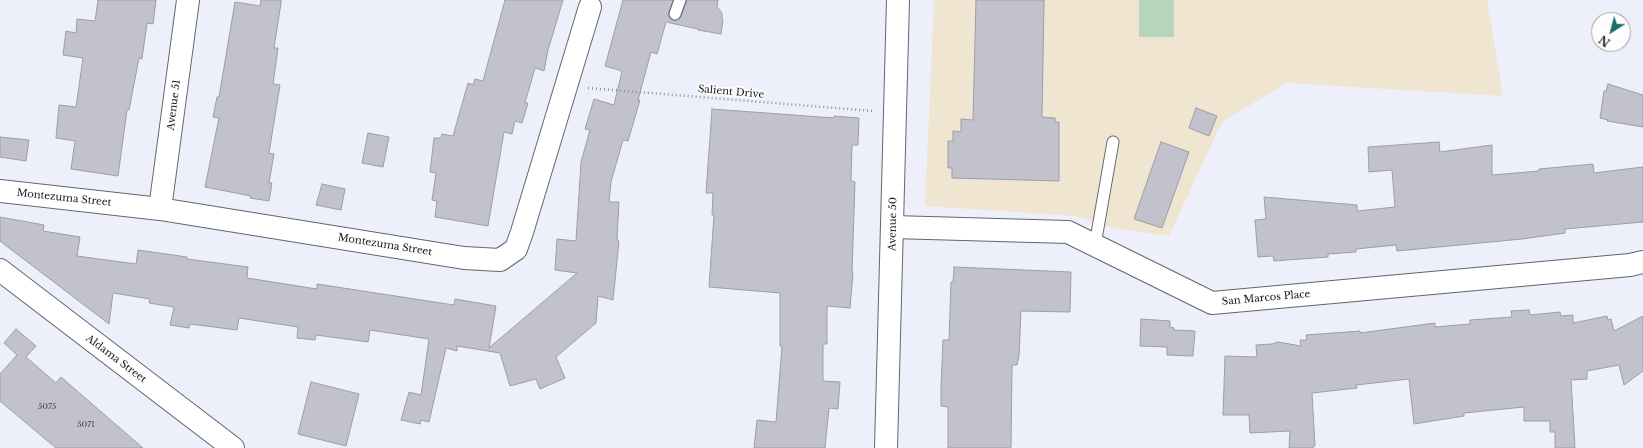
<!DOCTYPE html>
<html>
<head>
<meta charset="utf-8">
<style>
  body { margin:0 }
  #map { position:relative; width:1643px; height:448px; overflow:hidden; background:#edf0fa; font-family:"Libre Baskerville",serif }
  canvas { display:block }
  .north { position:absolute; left:1591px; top:12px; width:40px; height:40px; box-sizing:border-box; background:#fdfdfd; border:1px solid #a1a2a3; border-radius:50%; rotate:216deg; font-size:11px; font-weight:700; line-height:16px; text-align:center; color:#18191d }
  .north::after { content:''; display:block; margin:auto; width:14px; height:18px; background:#1f6c6e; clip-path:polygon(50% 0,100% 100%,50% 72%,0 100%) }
</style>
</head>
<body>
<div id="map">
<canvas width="1643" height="448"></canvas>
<div class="north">N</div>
</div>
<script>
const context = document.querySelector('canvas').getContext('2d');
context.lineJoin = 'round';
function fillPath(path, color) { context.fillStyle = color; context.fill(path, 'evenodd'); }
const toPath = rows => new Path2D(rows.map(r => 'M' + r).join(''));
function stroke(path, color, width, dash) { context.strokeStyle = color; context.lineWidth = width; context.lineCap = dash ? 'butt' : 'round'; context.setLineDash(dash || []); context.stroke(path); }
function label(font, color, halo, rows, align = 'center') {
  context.font = font + ' "Libre Baskerville",serif'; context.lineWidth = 4; context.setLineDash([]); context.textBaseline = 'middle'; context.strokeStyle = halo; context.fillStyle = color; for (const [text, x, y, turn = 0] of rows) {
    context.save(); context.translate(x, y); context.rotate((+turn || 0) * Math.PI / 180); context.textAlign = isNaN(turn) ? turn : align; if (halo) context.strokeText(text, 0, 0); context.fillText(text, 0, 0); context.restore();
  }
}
fillPath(toPath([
  [934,0,1487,0,1503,96,1287,83,1222,122,1169,236,1118,229,1074,216,925,206]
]), '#f0e5d0');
fillPath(toPath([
  [1139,0,1174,0,1174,37,1139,37]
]), '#b6d6bc');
const building = toPath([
  [98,0,156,0,153,24,147,23,142,59,139,58,129,110,127,110,118,176,71,169,75,141,56,138,59,105,76,107,83,58,63,55,66,31,76,33,77,19,95,21,98,0],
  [261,0,281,0,281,3,274,48,278,48,273,84,280,85,269,153,274,154,269,183,272,183,269,201,250,198,251,196,205,187,219,118,213,117,217,97,219,97,235,2,260,6,261,0],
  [505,0,563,0,548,50,544,71,535,68,525,103,528,103,522,123,515,121,512,134,504,132,488,226,435,217,437,201,432,200,436,173,430,172,434,138,441,138,442,134,453,136,468,83,473,85,475,79,483,81,505,0],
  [623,0,673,0,668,15,670,19,676,21,681,17,687,0,718,0,717,7,722,13,722,19,723,20,721,34,698,30,698,29,666,22,657,54,651,52,638,100,640,100,628,141,623,140,611,182,609,202,619,202,617,240,619,241,613,300,598,296,596,323,556,357,565,378,540,389,536,379,510,386,500,353,457,346,457,351,446,348,429,422,421,420,420,424,401,420,409,392,421,395,429,339,370,330,368,342,316,335,315,340,297,338,298,327,239,318,237,330,190,324,189,328,170,325,174,307,149,303,150,299,113,293,109,324,0,241,0,217,44,225,43,231,80,237,77,256,136,264,138,250,187,257,187,259,248,267,247,278,317,289,317,284,454,305,455,299,496,306,489,348,577,273,555,270,557,239,576,241,581,162,590,130,585,129,594,99,614,105,622,71,605,66,623,0],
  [976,0,1044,0,1042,117,1055,118,1055,122,1059,122,1059,181,952,178,952,168,948,168,948,141,953,141,953,131,961,132,961,119,973,120,976,0],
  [1608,84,1643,95,1643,127,1607,121,1608,120,1600,118,1604,91,1606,91,1608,84],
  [1196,108,1217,116,1209,136,1189,128,1196,108],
  [712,109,834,118,834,116,859,118,858,145,852,145,851,181,855,182,852,273,853,273,850,308,827,306,827,344,823,344,823,381,840,382,838,409,829,408,825,448,754,448,757,420,776,422,782,346,780,346,780,293,709,287,714,215,712,215,713,193,706,193,712,109],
  [368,133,389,137,383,167,362,163,368,133],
  [0,137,29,140,26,161,0,157,0,137],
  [1161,142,1189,152,1162,228,1134,219,1161,142],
  [1439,142,1440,152,1492,145,1492,175,1539,171,1539,169,1593,164,1594,173,1643,167,1643,222,1565,229,1565,233,1522,239,1397,251,1396,245,1356,249,1356,252,1328,254,1328,257,1274,261,1273,256,1258,257,1255,220,1266,219,1264,197,1357,205,1357,211,1395,207,1392,170,1369,172,1368,147,1439,142],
  [322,184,345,189,341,210,316,205,322,184],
  [954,267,1071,272,1070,312,1021,311,1019,356,1017,365,1012,365,1011,448,948,448,948,407,941,406,941,386,943,340,949,340,951,282,953,282,954,267],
  [1529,310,1530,315,1560,312,1561,316,1573,315,1573,323,1607,316,1608,320,1611,319,1614,331,1643,316,1643,371,1624,385,1619,365,1587,371,1587,379,1571,380,1575,448,1555,448,1555,432,1550,432,1550,421,1524,421,1524,407,1464,413,1464,416,1414,424,1409,379,1356,385,1357,388,1312,393,1315,446,1313,446,1313,448,1289,448,1290,431,1250,433,1249,415,1223,415,1225,356,1257,357,1256,345,1272,344,1278,342,1301,346,1300,340,1307,340,1306,335,1360,331,1360,333,1435,323,1435,327,1470,324,1470,320,1512,317,1511,311,1529,310],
  [1141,319,1170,321,1170,327,1174,328,1174,330,1195,331,1193,356,1167,355,1167,347,1140,346,1141,319],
  [16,329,36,346,26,357,56,383,61,377,143,448,56,448,0,401,0,374,17,355,4,343,16,329],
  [311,382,359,394,346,446,298,434,311,382]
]);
fillPath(building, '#c2c2cc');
stroke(building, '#9d9da7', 1);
const service = toPath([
  [675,14,680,0],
  [1095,245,1113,142]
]);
const minor = toPath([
  [0,191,160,209,464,258,500,260,516,249,522,232,590,7],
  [160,209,188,0],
  [893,227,1068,232,1212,303,1630,265,1643,262],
  [0,270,233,448]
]);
const tertiary = toPath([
  [886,448,898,0]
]);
stroke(service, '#63666e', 13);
stroke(minor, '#63666e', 24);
stroke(tertiary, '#63666e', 24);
stroke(toPath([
  [588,88,873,111]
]), '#8d8f97', 2.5, [1, 3]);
stroke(service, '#fff', 11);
stroke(minor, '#fff', 22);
stroke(tertiary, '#fff', 22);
label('8px', '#424349', null, [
  ["5075",47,407],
  ["5071",86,425]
]);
label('10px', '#18191d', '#fdfdfd', [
  ["Salient Drive",731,92,5],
  ["Avenue 51",174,105,-83],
  ["Montezuma Street",64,198,6],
  ["Avenue 50",893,224,-89],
  ["Montezuma Street",385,245,9],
  ["San Marcos Place",1266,298,-5],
  ["Aldama Street",116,359,37]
]);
</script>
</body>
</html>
